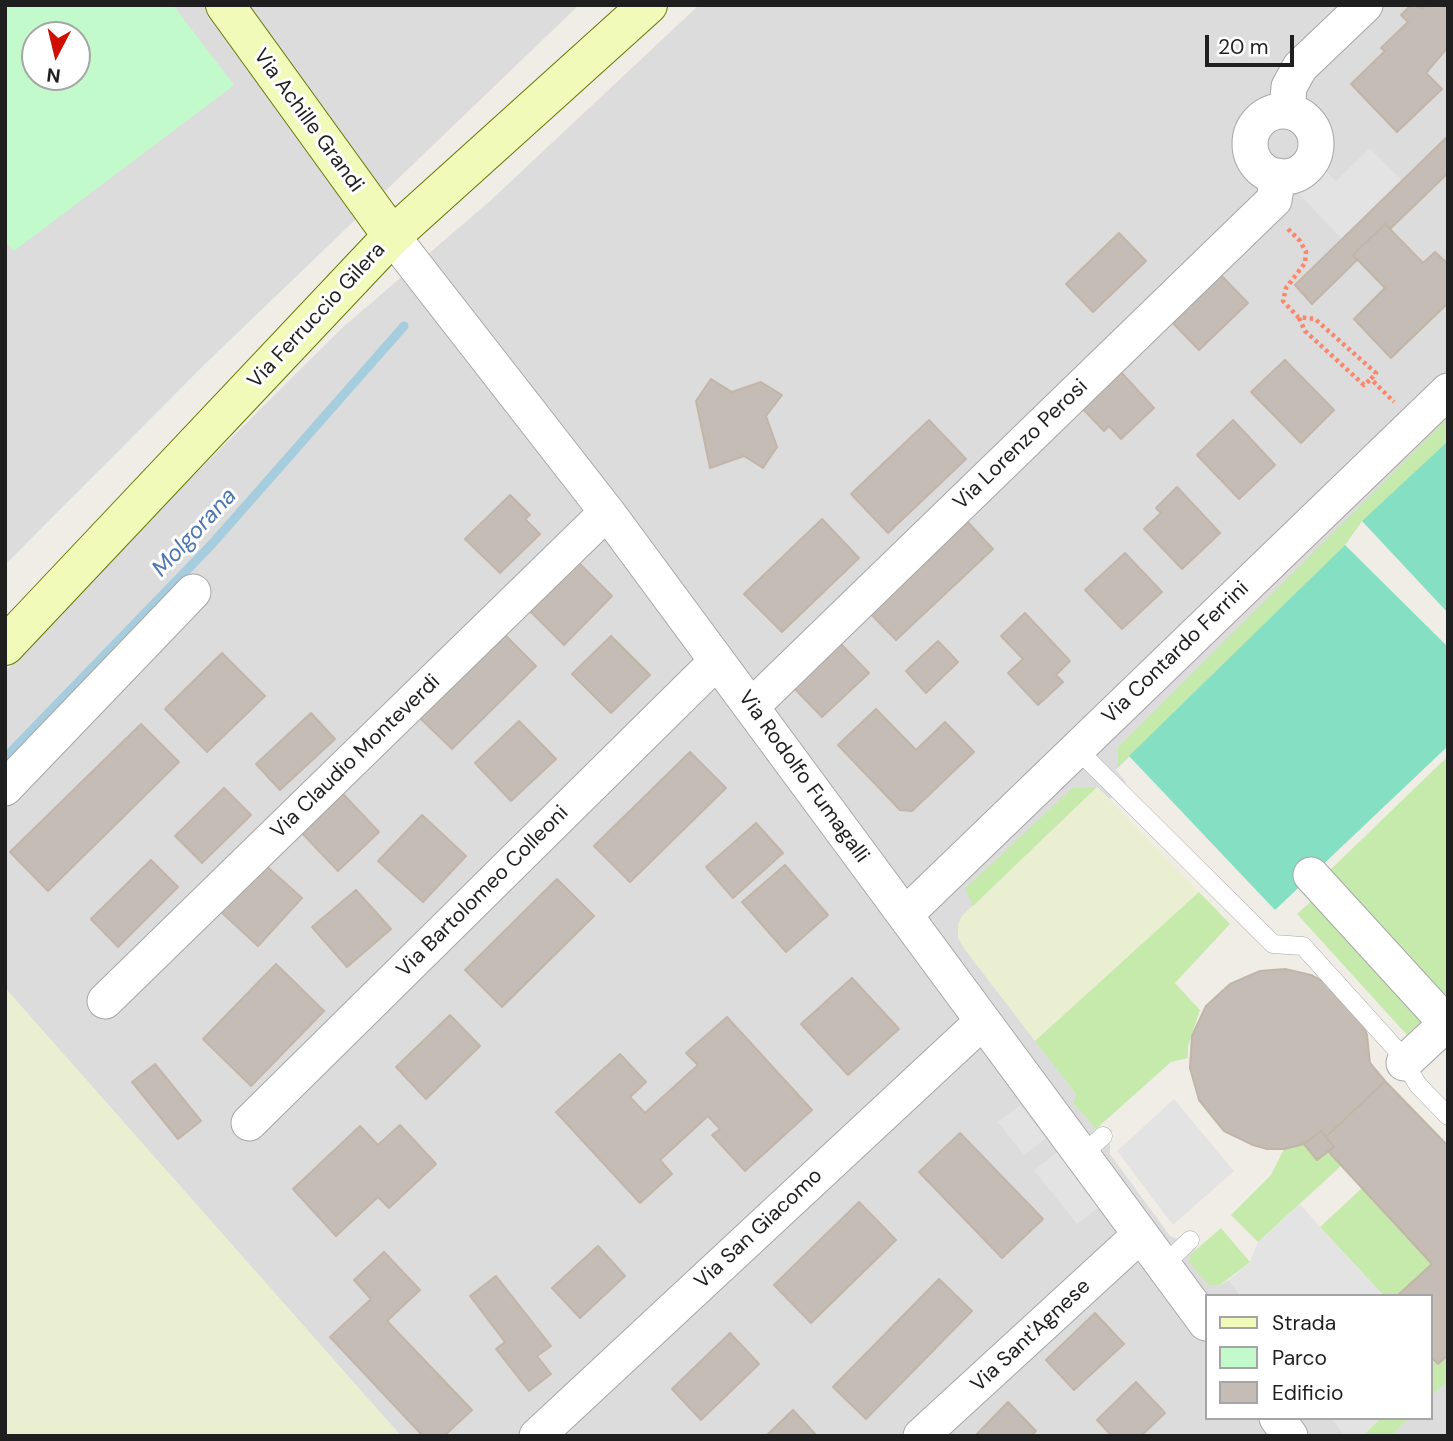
<!DOCTYPE html>
<html>
<head>
<meta charset="utf-8">
<style>
  body { margin:0 }
  #map { position:relative; width:1453px; height:1441px; overflow:hidden; background:#f0ede6; font-family:"DM Sans",sans-serif }
  canvas { display:block }
  .frame { position:absolute; inset:0; border:7px solid #1f1f1f; pointer-events:none }
  .legend { position:absolute; left:1205px; top:1294px; width:228px; height:126px; box-sizing:border-box; background:#fff; border:2px solid #a5a5a5; margin:0; padding:9px 12px; list-style:none; font-size:21px; color:#1f1f1f }
  .legend li { display:flex; align-items:center; gap:14px; height:35px }
  .legend b { width:35px; border:2px solid #a5a5a5 }
  .north { position:absolute; left:21px; top:21px; width:70px; height:70px; box-sizing:border-box; background:#fff; border:2px solid #a5a5a5; border-radius:50%; rotate:187deg; font-size:19px; font-weight:700; line-height:28px; text-align:center; color:#1f1f1f }
  .north::after { content:''; display:block; margin:auto; width:24px; height:32px; background:#cf1000; clip-path:polygon(50% 0,100% 100%,50% 72%,0 100%) }
  .scale { position:absolute; left:1205px; top:35px; width:89px; height:32px; box-sizing:border-box; border:4px solid #1f1f1f; border-top:0; padding-left:9px; font-size:21px; line-height:24px; white-space:nowrap; color:#1f1f1f; -webkit-text-stroke:5px #fff; paint-order:stroke }
</style>
</head>
<body>
<div id="map">
<canvas width="1453" height="1441"></canvas>
<div class="frame"></div>
<ul class="legend">
<li><b style="height:9px;background:#f2faba"></b>Strada</li>
<li><b style="height:19px;background:#c3facc"></b>Parco</li>
<li><b style="height:19px;background:#c5bdb5"></b>Edificio</li>
</ul>
<div class="north">N</div>
<div class="scale">20 m</div>
</div>
<script>
const context = document.querySelector('canvas').getContext('2d');
context.lineJoin = 'round';
function fillPath(path, color) { context.fillStyle = color; context.fill(path, 'evenodd'); }
const toPath = rows => new Path2D(rows.map(r => 'M' + r).join(''));
function stroke(path, color, width, dash) { context.strokeStyle = color; context.lineWidth = width; context.lineCap = dash ? 'butt' : 'round'; context.setLineDash(dash || []); context.stroke(path); }
function label(font, color, halo, rows, align = 'center') {
  context.font = font + ' "DM Sans",sans-serif'; context.lineWidth = 6; context.setLineDash([]); context.textBaseline = 'middle'; context.strokeStyle = halo; context.fillStyle = color; for (const [text, x, y, turn = 0] of rows) {
    context.save(); context.translate(x, y); context.rotate((+turn || 0) * Math.PI / 180); context.textAlign = isNaN(turn) ? turn : align; if (halo) context.strokeText(text, 0, 0); context.fillText(text, 0, 0); context.restore();
  }
}
fillPath(toPath([
  [5,5,579,5,204,365,5,565],
  [35,35,77,35,77,77,35,77],
  [699,5,1448,5,1448,441,1362,521,1345,545,1116,770,1126,782,1110,799,1097,787,962,916,958,926,964,948,1076,1094,1073,1103,1110,1144,1110,1154,1170,1236,1177,1239,1185,1233,1196,1249,1190,1255,1220,1285,1229,1280,1241,1296,1206,1296,1206,1418,1332,1418,1345,1436,401,1436,5,988,5,672,138,531,342,328,490,201],
  [1448,1381,1448,1436,1391,1436,1409,1418,1430,1418,1430,1398]
]), '#dddcdc');
fillPath(toPath([
  [1097,787,1199,892,1035,1041,964,948,958,938,958,926,962,916],
  [5,988,401,1436,5,1436]
]), '#eaefd1');
fillPath(toPath([
  [1448,418,1448,441,1362,521,1345,545,1118,767,1118,747],
  [1448,756,1448,994,1444,998,1327,873],
  [1097,787,973,906,965,889,1072,788],
  [1199,892,1230,924,1175,983,1200,1010,1188,1046,1188,1058,1171,1062,1096,1129,1073,1103,1076,1094,1035,1041],
  [1318,895,1428,1016,1407,1035,1297,914],
  [1304,1144,1317,1160,1328,1151,1341,1166,1258,1242,1231,1215,1271,1175,1284,1149],
  [1362,1188,1432,1264,1397,1296,1384,1296,1320,1227],
  [1221,1228,1250,1262,1220,1285,1209,1285,1189,1262,1190,1255],
  [1448,1355,1448,1381,1430,1398,1430,1356],
  [1381,1418,1409,1418,1391,1436,1362,1436]
]), '#c6eaac');
fillPath(toPath([
  [5,5,173,5,234,85,14,251,5,240],
  [35,35,77,35,77,77,35,77]
]), '#c3facc');
fillPath(toPath([
  [1448,441,1448,613,1362,521],
  [1345,545,1448,647,1448,746,1275,910,1129,756]
]), '#84dfc3');
fillPath(toPath([
  [1370,148,1402,181,1342,239,1293,188,1319,164,1336,181],
  [1174,1099,1234,1171,1173,1225,1117,1151],
  [1020,1105,1046,1138,1024,1155,998,1122],
  [1057,1152,1099,1207,1077,1224,1034,1170],
  [1300,1204,1320,1227,1384,1296,1241,1296,1229,1280,1250,1262,1258,1242],
  [1332,1418,1381,1418,1362,1436,1345,1436]
]), '#e3e3e3');
stroke(toPath([
  [5,758,212,544,404,326]
]), '#a6cdde', 9);
const building = toPath([
  [1411,5,1423,8,1426,5,1448,5,1448,47,1426,73,1442,89,1397,132,1351,84,1385,51,1381,48,1408,22,1401,15,1411,5],
  [1448,136,1448,173,1390,229,1385,224,1353,255,1357,260,1312,304,1295,285,1448,136],
  [1385,224,1423,263,1435,252,1448,264,1448,303,1391,358,1354,319,1385,288,1353,255,1385,224],
  [1119,233,1146,261,1093,312,1066,284,1119,233],
  [1215,269,1248,303,1199,350,1166,316,1215,269],
  [1285,360,1334,410,1301,443,1251,392,1285,360],
  [1119,370,1154,408,1121,439,1109,426,1104,431,1079,405,1119,370],
  [711,379,732,392,761,382,782,395,766,416,777,447,763,468,744,456,710,468,696,401,711,379],
  [929,420,966,459,888,533,851,494,929,420],
  [1233,420,1275,465,1239,499,1197,455,1233,420],
  [1177,487,1220,533,1182,569,1144,529,1161,513,1156,508,1177,487],
  [510,495,530,515,525,519,540,534,500,573,465,539,510,495],
  [964,518,993,549,896,640,867,610,964,518],
  [822,519,859,558,782,632,744,594,822,519],
  [1125,553,1162,592,1122,629,1085,590,1125,553],
  [577,561,612,596,564,645,529,610,577,561],
  [1025,613,1070,661,1056,675,1063,682,1038,705,1008,673,1023,659,1001,636,1025,613],
  [504,634,536,666,452,749,420,718,504,634],
  [611,636,650,675,611,713,572,674,611,636],
  [836,639,869,673,822,717,789,683,836,639],
  [938,641,958,662,926,693,906,671,938,641],
  [222,653,265,696,207,752,165,709,222,653],
  [876,709,916,750,945,722,974,752,912,811,900,810,838,745,876,709],
  [311,713,335,739,280,790,256,764,311,713],
  [519,721,556,759,511,801,475,763,519,721],
  [141,724,179,762,48,891,10,852,141,724],
  [690,752,726,788,630,882,594,846,690,752],
  [224,788,251,815,202,863,175,836,224,788],
  [342,793,379,832,338,871,301,832,342,793],
  [422,815,466,856,423,902,378,861,422,815],
  [756,823,783,853,733,898,706,867,756,823],
  [151,860,178,887,118,947,91,919,151,860],
  [264,864,302,898,258,946,220,911,264,864],
  [785,865,828,915,786,952,742,902,785,865],
  [557,879,594,916,502,1007,465,970,557,879],
  [356,890,391,929,347,967,312,927,356,890],
  [276,964,324,1011,251,1086,203,1039,276,964],
  [1285,969,1311,975,1332,986,1356,1008,1367,1035,1370,1063,1385,1081,1326,1137,1321,1131,1304,1144,1284,1149,1267,1149,1253,1145,1224,1131,1199,1100,1190,1068,1192,1036,1206,1006,1230,984,1260,971,1285,969],
  [852,978,899,1029,848,1075,801,1024,852,978],
  [450,1015,480,1046,426,1099,396,1067,450,1015],
  [727,1017,812,1110,745,1171,712,1135,720,1129,708,1116,660,1160,672,1174,640,1203,556,1112,620,1054,646,1082,630,1097,645,1113,698,1065,686,1053,727,1017],
  [155,1064,201,1121,178,1139,132,1082,155,1064],
  [1385,1081,1448,1146,1448,1355,1438,1364,1430,1356,1430,1296,1397,1296,1432,1264,1328,1151,1334,1147,1326,1137,1385,1081],
  [400,1125,436,1164,389,1208,378,1197,336,1236,293,1189,360,1126,378,1145,400,1125],
  [1321,1131,1334,1147,1317,1160,1304,1144,1321,1131],
  [960,1133,1043,1219,1002,1258,919,1172,960,1133],
  [859,1202,896,1240,811,1323,774,1285,859,1202],
  [598,1246,625,1276,580,1318,552,1288,598,1246],
  [384,1252,420,1290,387,1321,472,1410,444,1436,423,1436,330,1337,371,1299,354,1280,384,1252],
  [496,1276,551,1346,537,1356,551,1374,529,1391,496,1349,505,1342,470,1296,496,1276],
  [939,1279,972,1311,866,1419,833,1387,939,1279],
  [1095,1313,1124,1344,1074,1390,1046,1360,1095,1313],
  [730,1333,759,1364,701,1420,672,1389,730,1333],
  [1136,1382,1165,1413,1141,1436,1112,1436,1097,1420,1136,1382],
  [1008,1402,1036,1431,1031,1436,975,1436,1008,1402],
  [793,1410,817,1436,766,1436,793,1410]
]);
fillPath(building, '#c5bdb5');
stroke(building, '#c2b5a8', 2);
const lane = toPath([
  [1077,749,1273,944,1303,946,1395,1048,1418,1085,1448,1116],
  [1081,1156,1103,1136],
  [1164,1265,1190,1240]
]);
const street = toPath([
  [1287,110,1289,87,1300,67,1365,5],
  '1250 144a33 33 0 1 1 66 0a33 33 0 1 1-66 0Z',
  [392,236,607,512,1206,1323],
  [751,707,1274,200,1278,176],
  [5,788,193,592],
  [1311,875,1448,1025],
  [905,915,1448,391],
  [105,1001,607,512],
  [1404,1063,1448,1022],
  [249,1123,717,661],
  [1277,1418,1290,1436],
  [537,1436,982,1022],
  [921,1436,1140,1235]
]);
const secondary = toPath([
  [225,5,392,236],
  [5,646,392,236,648,5]
]);
stroke(lane, '#a6a6a6', 19);
stroke(street, '#a6a6a6', 37);
stroke(secondary, '#637804', 40);
stroke(toPath([
  [1310,173,1319,164],
  [1288,229,1300,241,1306,252,1305,263,1286,288,1283,301,1298,317,1315,319,1376,373,1371,379,1394,402],
  [1299,318,1305,331,1364,385,1371,379]
]), '#fa866c', 4.5, [3.5, 3.5]);
stroke(lane, '#fff', 18);
stroke(street, '#fff', 35);
stroke(secondary, '#f2faba', 38);
label('21px', '#1f1f1f', '#fff', [
  ["Via Achille Grandi",308,121,54],
  ["Via Ferruccio Gilera",317,316,-47],
  ["Via Lorenzo Perosi",1021,445,-44],
  ["Via Contardo Ferrini",1176,653,-44],
  ["Via Claudio Monteverdi",356,757,-44],
  ["Via Rodolfo Fumagalli",803,777,54],
  ["Via Bartolomeo Colleoni",483,892,-45],
  ["Via San Giacomo",759,1229,-43],
  ["Via Sant'Agnese",1031,1336,-43]
]);
label('italic 23px', '#4b76b0', '#fff', [
  ["Molgorana",195,533,-47]
]);
</script>
</body>
</html>
